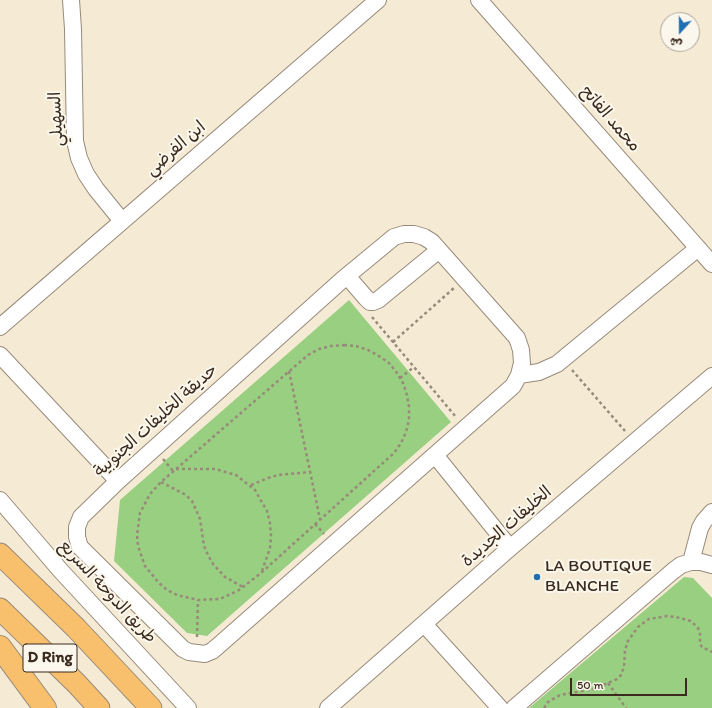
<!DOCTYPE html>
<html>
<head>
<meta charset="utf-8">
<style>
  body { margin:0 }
  #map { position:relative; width:712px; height:708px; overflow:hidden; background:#f5ebd5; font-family:Itim,"Playpen Sans Arabic",sans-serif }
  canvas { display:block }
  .north { position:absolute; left:660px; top:12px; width:40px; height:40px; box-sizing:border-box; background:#fbf7ec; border:1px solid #aea59a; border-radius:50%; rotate:201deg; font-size:11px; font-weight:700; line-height:16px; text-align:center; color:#3b2a1e }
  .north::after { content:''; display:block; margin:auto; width:14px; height:18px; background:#1f6fb2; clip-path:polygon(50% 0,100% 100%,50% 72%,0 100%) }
  .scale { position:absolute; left:570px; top:678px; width:117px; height:18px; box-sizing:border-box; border:2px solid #3b2a1e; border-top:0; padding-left:5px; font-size:12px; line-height:14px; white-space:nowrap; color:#3b2a1e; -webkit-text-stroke:3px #fbf7ec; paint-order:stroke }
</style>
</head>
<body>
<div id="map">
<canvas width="712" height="708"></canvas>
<div class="north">ش</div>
<div class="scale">50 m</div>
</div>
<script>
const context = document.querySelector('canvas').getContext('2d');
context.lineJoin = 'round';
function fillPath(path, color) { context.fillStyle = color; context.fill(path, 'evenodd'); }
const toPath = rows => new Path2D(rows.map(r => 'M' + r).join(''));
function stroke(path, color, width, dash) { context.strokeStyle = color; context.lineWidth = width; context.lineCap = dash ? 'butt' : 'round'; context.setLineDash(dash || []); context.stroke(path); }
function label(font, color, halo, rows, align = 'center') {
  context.font = font + ' Itim,"Playpen Sans Arabic",sans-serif'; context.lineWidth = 4; context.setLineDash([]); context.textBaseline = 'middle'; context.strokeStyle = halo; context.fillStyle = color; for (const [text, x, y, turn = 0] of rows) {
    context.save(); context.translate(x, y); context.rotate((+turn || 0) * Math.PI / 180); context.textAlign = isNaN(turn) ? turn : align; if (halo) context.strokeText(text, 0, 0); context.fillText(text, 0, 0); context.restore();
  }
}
fillPath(toPath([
  [349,300,451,422,207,636,187,633,114,561,120,500],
  [684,577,693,578,712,598,712,708,529,708]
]), '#99cf81');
const minor = toPath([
  [71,0,73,29,75,141,79,158,86,174,96,189,122,221],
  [479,0,712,264],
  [404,234,414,234,424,237,432,242,517,338,521,350,522,363,519,375,513,386,504,394,218,646,212,651,205,654,189,652,183,649,80,547,77,537,77,527,81,517,118,481,342,280,394,237,404,234],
  [347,276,366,298,370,302,373,302,378,300,439,250],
  [0,327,378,0],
  [0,355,118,481],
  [519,375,539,372,557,364,698,248],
  [435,455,510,548],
  [0,500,61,571,188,708],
  [691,562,700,528,704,521,712,512],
  [424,624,500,708],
  [328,708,510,548,712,376],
  [514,708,673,571,681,565,691,562,701,562,712,565]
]);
const major = toPath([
  [0,554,76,628,151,708],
  [0,609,77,684,99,708]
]);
const highway = toPath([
  [0,647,45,708]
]);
stroke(minor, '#988a7a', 18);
stroke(major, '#988a7a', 23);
stroke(highway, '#988a7a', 24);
stroke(toPath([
  [372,317,456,417],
  [393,342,454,288],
  [344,345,356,346,368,350,379,356,389,363,397,373,403,383,407,395,409,407,409,420,406,432,401,443,394,453,261,573,239,590,220,599,198,600,177,595,167,590,159,583,145,566,138,546,137,535,140,513,150,494,161,482,308,355,319,349,331,346,344,345],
  [572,370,625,431],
  [289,371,320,519],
  [400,378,414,367],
  [163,459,173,471],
  [176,469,215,469,236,475,255,490,267,511,270,523,271,536,270,548,262,571],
  [161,482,186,495,192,501,200,519,204,546,208,555,213,564,225,577,243,587],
  [251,485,268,478,278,475,310,472],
  [315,524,324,534],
  [197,637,198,600],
  [608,683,626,708],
  [544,708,548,702,560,695,594,689,617,679,621,675,624,667,625,650,628,641,638,627,649,619,667,616,676,617,691,621,698,628,700,634,700,644,702,647,712,652]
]), '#988a7a', 2.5, [3, 3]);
stroke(minor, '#fff', 16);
stroke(major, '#f8bf6c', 21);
stroke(highway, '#f8bf6c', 22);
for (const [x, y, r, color] of [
  [537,577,4,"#1f6fb2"]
]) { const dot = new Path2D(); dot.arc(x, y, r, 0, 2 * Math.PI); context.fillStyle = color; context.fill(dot); stroke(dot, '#fbf7ec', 1.5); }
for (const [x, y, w] of [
  [50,658,54]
]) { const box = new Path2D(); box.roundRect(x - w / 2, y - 14, w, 28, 3); context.fillStyle = '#fbf7ec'; context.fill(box); stroke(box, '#3b2a1e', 1); }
label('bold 16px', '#3b2a1e', null, [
  ["D Ring",50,658]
]);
label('17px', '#3b2a1e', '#fbf7ec', [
  ["السهيلي",57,119,-93],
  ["محمد الفاتح",610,119,49],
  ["ابن الفرضي",176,149,-41],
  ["حديقة الخليفات الجنوبية",156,421,-42],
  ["الخليفات الجديدة",507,527,-41],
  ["طريق الدوحة السريع",107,592,47]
]);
label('17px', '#3b2a1e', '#fbf7ec', [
  ["LA BOUTIQUE",545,567],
  ["BLANCHE",545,587]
], 'left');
</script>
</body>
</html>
